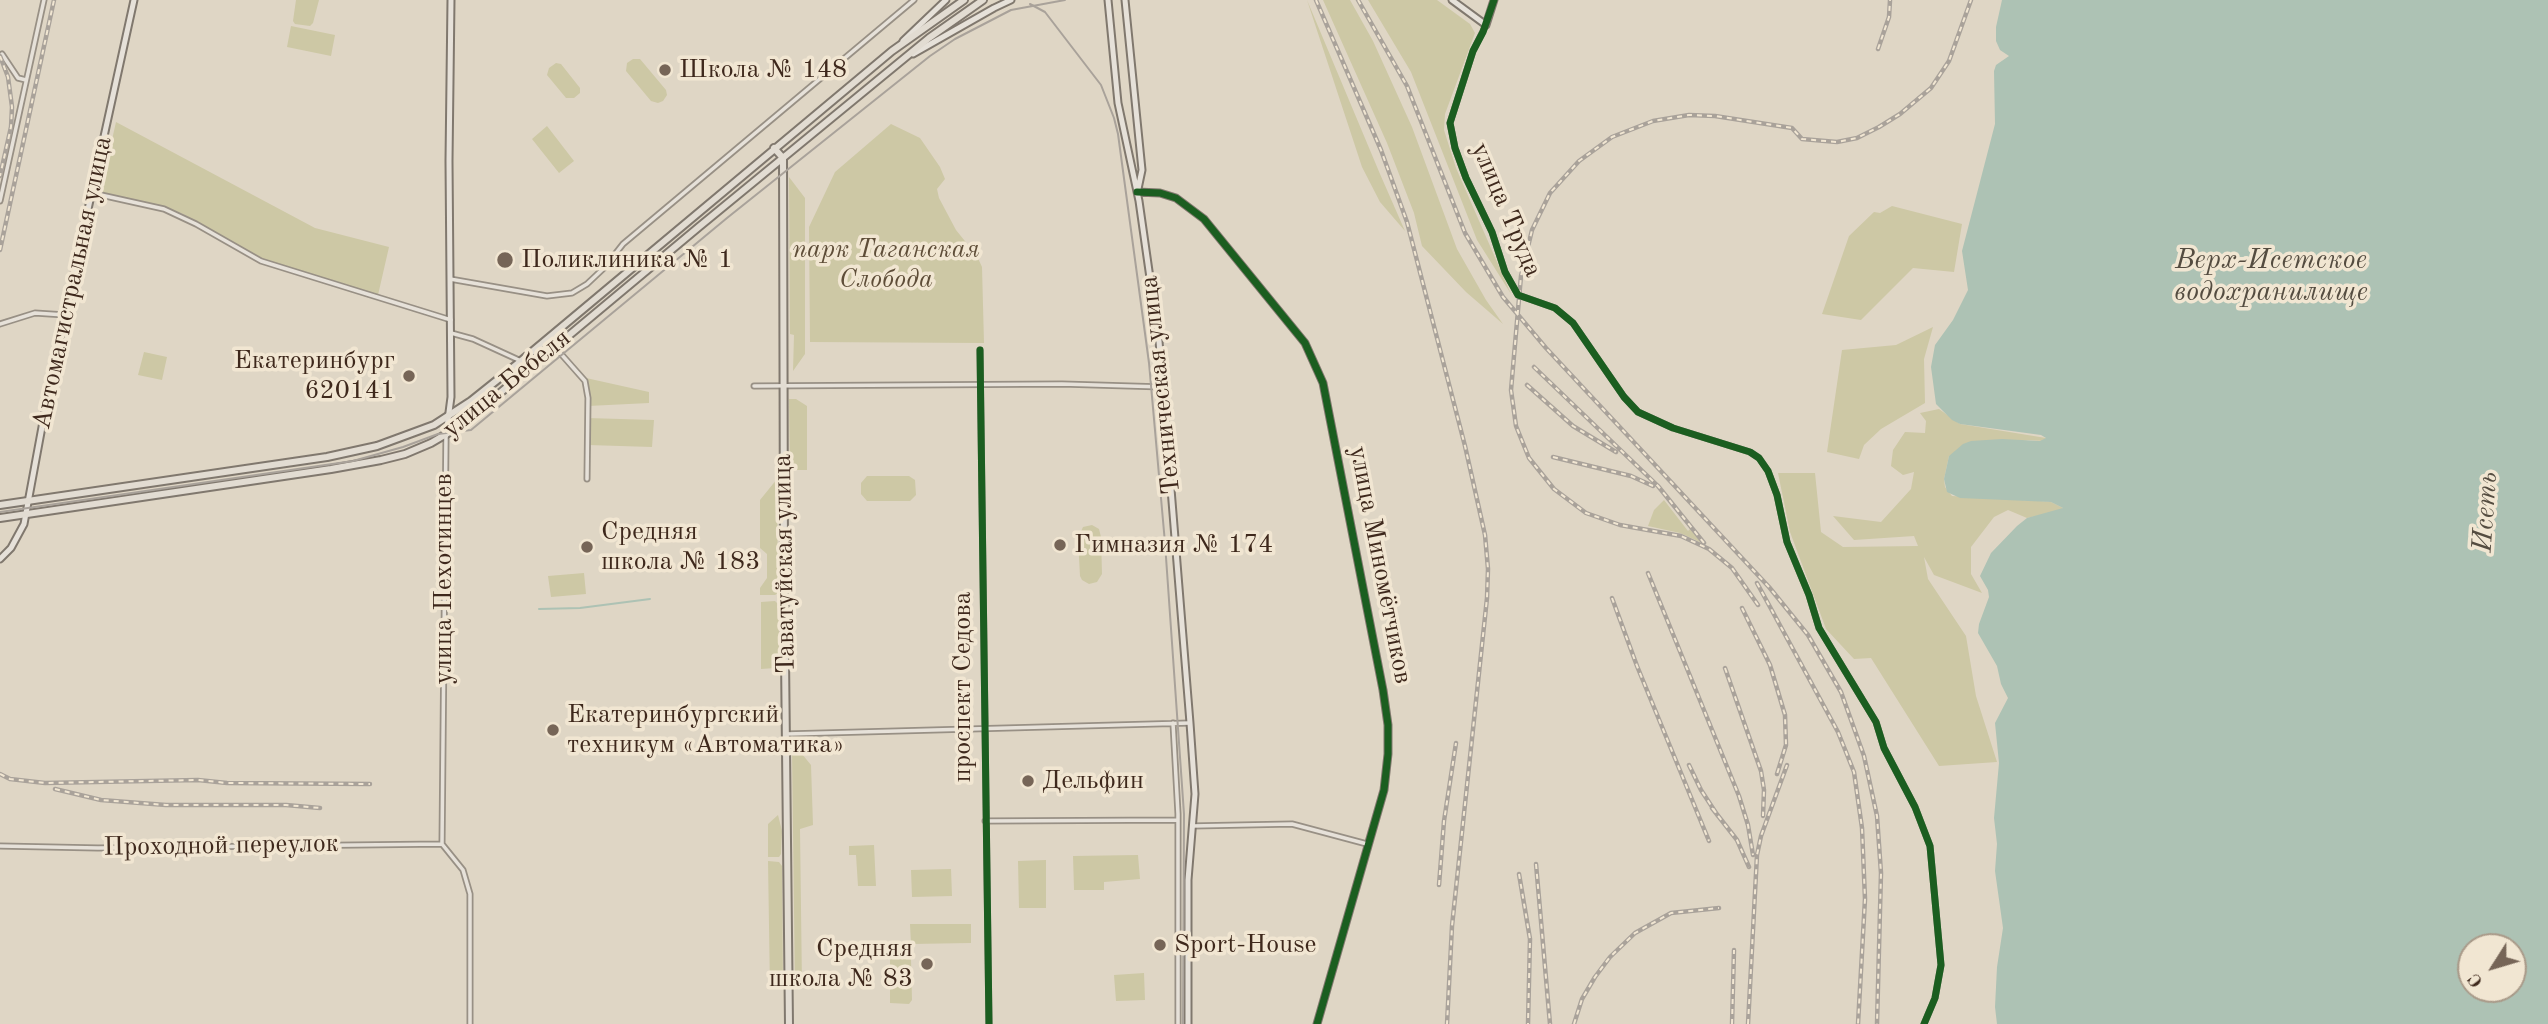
<!DOCTYPE html>
<html>
<head>
<meta charset="utf-8">
<style>
  body { margin:0 }
  #map { position:relative; width:2548px; height:1024px; overflow:hidden; background:#dfd6c5; font-family:"Old Standard TT",serif }
  canvas { display:block }
  .north { position:absolute; left:2457px; top:933px; width:70px; height:70px; box-sizing:border-box; background:#f1e6d2; border:2px solid #a99a89; border-radius:50%; rotate:233deg; font-size:19px; font-weight:700; line-height:28px; text-align:center; color:#3e281c }
  .north::after { content:''; display:block; margin:auto; width:24px; height:32px; background:#766557; clip-path:polygon(50% 0,100% 100%,50% 72%,0 100%) }
</style>
</head>
<body>
<div id="map">
<canvas width="2548" height="1024"></canvas>
<div class="north">С</div>
</div>
<script>
const context = document.querySelector('canvas').getContext('2d');
context.lineJoin = 'round';
function fillPath(path, color) { context.fillStyle = color; context.fill(path, 'evenodd'); }
const toPath = rows => new Path2D(rows.map(r => 'M' + r).join(''));
function stroke(path, color, width, dash) { context.strokeStyle = color; context.lineWidth = width; context.lineCap = dash ? 'butt' : 'round'; context.setLineDash(dash || []); context.stroke(path); }
function label(font, color, halo, rows, align = 'center') {
  context.font = font + ' "Old Standard TT",serif'; context.lineWidth = 7; context.setLineDash([]); context.textBaseline = 'middle'; context.strokeStyle = halo; context.fillStyle = color; for (const [text, x, y, turn = 0] of rows) {
    context.save(); context.translate(x, y); context.rotate((+turn || 0) * Math.PI / 180); context.textAlign = isNaN(turn) ? turn : align; if (halo) context.strokeText(text, 0, 0); context.fillText(text, 0, 0); context.restore();
  }
}
fillPath(toPath([
  [296,0,319,0,313,23,310,26,295,24,293,21],
  [1307,0,1380,174,1405,231,1380,202,1362,167],
  [1323,0,1350,0,1373,41,1412,127,1457,249,1486,300,1503,324,1466,292,1422,246,1414,213,1387,143],
  [1368,0,1437,0,1470,24,1475,33,1445,114,1444,130,1456,168,1511,294,1477,240,1411,72],
  [291,26,335,35,331,56,287,47],
  [633,59,640,59,666,90,667,95,663,101,658,103,651,101,626,71,627,63],
  [556,63,561,64,580,88,580,93,574,98,566,98,547,75,549,68],
  [116,122,315,228,389,247,378,295,277,265,247,251,183,214,163,206,100,193],
  [891,124,920,138,940,167,945,179,937,189,939,198,956,230,977,256,982,267,984,343,810,342,809,227,835,172],
  [547,126,574,161,559,173,532,139],
  [789,177,805,198,805,354,793,371,794,335,790,334],
  [1892,206,1962,224,1954,272,1913,268,1861,320,1822,314,1849,236,1874,212,1880,213],
  [1933,327,1924,359,1925,403,1881,429,1864,445,1859,459,1827,452,1842,350,1896,345],
  [144,352,167,357,162,380,138,375],
  [586,378,649,392,649,403,588,406],
  [789,399,796,399,807,406,807,470,790,470],
  [1939,409,1960,424,2046,438,2044,441,2028,440,1949,456,1944,479,1945,487,1952,496,2040,501,2051,502,2063,508,2061,511,2027,518,2008,510,1994,517,1971,547,1971,574,1982,593,1934,575,1924,557,1928,579,1966,636,1976,696,1997,762,1939,766,1871,658,1854,659,1826,629,1790,532,1778,473,1815,473,1821,532,1843,547,1918,546,1914,536,1854,540,1833,516,1881,522,1911,489,1914,472,1903,475,1891,466,1893,450,1905,432,1925,433,1926,421,1920,413],
  [587,418,654,420,652,447,588,445],
  [867,476,909,476,915,480,916,495,910,501,867,501,861,494,861,483],
  [777,479,778,593,775,595,760,595,760,588,767,578,767,554,760,548,760,500],
  [1664,500,1688,531,1690,529,1702,543,1680,533,1648,526,1654,510],
  [1092,525,1099,529,1101,537,1102,574,1097,582,1089,584,1082,580,1080,576,1078,538,1083,527],
  [584,573,586,594,551,597,548,576],
  [775,601,779,605,779,665,775,668,761,669,761,602],
  [797,748,811,765,813,825,800,829,802,987,795,989,792,750],
  [778,815,782,831,781,854,779,857,768,857,768,824],
  [874,845,876,886,858,886,856,855,849,855,849,846],
  [1138,855,1140,879,1104,882,1104,890,1074,890,1073,856],
  [1046,860,1046,908,1019,908,1018,861],
  [768,861,779,862,782,866,783,986,779,989,770,989],
  [951,869,952,896,912,897,911,870],
  [910,924,971,924,971,943,911,944],
  [893,955,908,955,911,959,912,1000,909,1004,890,1003,890,960],
  [1144,973,1145,1000,1116,1001,1114,975]
]), '#cdc8a5');
fillPath(toPath([
  [2002,0,2548,0,2548,1024,1997,1024,1995,1007,1997,967,2003,928,1995,871,1997,844,1994,818,1999,763,1995,723,2008,698,2001,684,1997,666,1978,633,1979,624,1989,597,1988,590,1980,576,1991,553,2017,526,2027,518,2063,508,2051,502,1960,498,1947,492,1944,479,1949,456,1963,444,1971,441,2002,439,2040,441,2046,438,2041,435,1960,424,1952,420,1936,404,1931,367,1935,345,1953,320,1968,290,1962,251,1995,124,1994,71,1996,65,2009,56,2000,50,1996,41,1996,27],
  [2471,947,2513,947,2513,989,2471,989]
]), '#adc2b4');
stroke(toPath([
  [539,609,580,608,650,599]
]), '#adc2b4', 2);
const street = toPath([
  [1486,25,1473,51,1450,123,1455,148,1466,178,1492,232,1505,272,1518,295,1555,308,1573,323,1624,397,1638,412,1673,428,1750,452,1759,458,1768,471,1777,495,1787,542,1809,595,1819,628,1876,722,1884,748,1915,807,1930,846,1941,965,1935,998,1924,1024],
  [2,54,18,78,26,80],
  [92,193,164,209,196,224,261,261,451,320],
  [0,201,44,0],
  [450,279,547,296,572,293,587,284,605,267,623,244,914,0],
  [0,324,35,313,65,315],
  [451,333,473,339,521,361],
  [554,346,585,381,588,398,587,479],
  [980,350,989,1024],
  [754,386,1062,384,1163,387],
  [446,435,442,844,463,870,470,894,470,1024],
  [1173,723,1178,814,1178,1024],
  [787,734,1190,723],
  [985,821,1178,820],
  [1192,826,1292,824,1367,844],
  [0,846,98,848,442,844]
]);
const secondary = toPath([
  [1108,0,1118,103,1139,201,1159,341,1190,723,1195,794,1188,880,1188,1024],
  [1125,0,1142,170,1138,189],
  [1452,0,1486,25,1494,0],
  [903,41,946,0],
  [913,54,994,8,1011,0],
  [1137,192,1160,193,1176,198,1204,219,1305,343,1323,383,1383,690,1388,725,1388,754,1384,790,1317,1024],
  [446,435,451,397,449,161,451,0],
  [0,559,11,548,24,524,52,373,134,0]
]);
const primary = toPath([
  [774,148,783,158,784,565,789,1024],
  [0,505,327,457,377,446,434,425,471,401,521,361,892,51,964,0],
  [0,518,331,469,381,460,405,454,431,443,448,433,488,403,700,226,929,38,983,0]
]);
stroke(street, '#989085', 7);
stroke(secondary, '#80786e', 9);
stroke(primary, '#80786e', 10);
stroke(street, '#e6e1d9', 3.5);
stroke(secondary, '#e6e1d9', 5);
stroke(primary, '#e2dcd2', 6);
stroke(toPath([
  [1030,4,1045,12,1101,85,1114,118,1118,134,1149,363,1165,543,1184,814,1183,1024],
  [0,512,353,461,403,447,438,434,471,430,727,218,930,56,955,39,1011,10,1065,0]
]), '#a9a29a', 2);
const rail = toPath([
  [1316,0,1381,150,1407,222,1465,446,1485,535,1488,569,1487,598,1452,926,1447,1024],
  [1358,0,1407,86,1465,233,1503,297,1546,348,1769,587,1808,635,1841,692,1864,756,1877,816,1881,873,1877,1024],
  [1878,49,1889,17,1890,0],
  [0,56,8,77,12,107,11,127,0,176],
  [0,250,54,0],
  [1534,367,1658,486,1704,543],
  [1527,385,1573,426,1616,452],
  [1553,457,1631,476,1653,486],
  [1648,573,1739,796,1748,825,1753,855],
  [1757,583,1838,732,1854,772,1862,828,1865,899,1858,1024],
  [1612,598,1637,666,1709,841],
  [1758,605,1732,568,1709,549,1681,536,1620,525,1586,513,1554,489,1529,458,1516,426,1511,390,1521,276,1532,230,1550,193,1579,161,1612,137,1653,121,1689,115,1715,116,1792,128,1802,139,1837,142,1857,138,1879,127,1900,114,1931,88,1949,61,1971,0],
  [1742,608,1770,665,1785,715,1786,745,1777,774],
  [1725,668,1761,771,1764,790,1763,816],
  [1689,765,1701,790,1718,816],
  [0,774,10,779,45,783,198,780,227,783,370,784],
  [55,789,101,800,166,805,286,805,320,808],
  [1712,808,1737,840,1749,867],
  [1536,864,1550,1024],
  [1519,874,1530,939,1528,1024],
  [1439,885,1444,821,1456,743],
  [1574,1024,1582,999,1595,977,1610,957,1635,933,1671,913,1719,908],
  [1732,1024,1734,950],
  [1748,1024,1757,855,1761,836,1787,765]
]);
stroke(rail, '#a9a29a', 4.5);
stroke(rail, '#f1e6d2', 2, [5]);
stroke(toPath([
  [1494,0,1483,32,1473,51,1450,123,1455,148,1466,178,1492,232,1505,272,1518,295,1555,308,1573,323,1624,397,1638,412,1673,428,1750,452,1759,458,1768,471,1777,495,1787,542,1809,595,1819,628,1876,722,1884,748,1915,807,1930,846,1941,965,1935,998,1924,1024],
  [1137,192,1160,193,1176,198,1204,219,1305,343,1323,383,1383,690,1388,725,1388,754,1384,790,1317,1024],
  [980,350,989,1024]
]), '#1b5e20', 7);
for (const [x, y, r, color] of [
  [665,70,7,"#766557"],
  [505,260,9,"#766557"],
  [409,376,7,"#766557"],
  [1060,545,7,"#766557"],
  [587,547,7,"#766557"],
  [553,730,7,"#766557"],
  [1028,781,7,"#766557"],
  [1160,945,7,"#766557"],
  [927,964,7,"#766557"]
]) { const dot = new Path2D(); dot.arc(x, y, r, 0, 2 * Math.PI); context.fillStyle = color; context.fill(dot); stroke(dot, '#f1e6d2', 2.5); }
label('26px', '#3e281c', '#f1e6d2', [
  ["Школа № 148",679,70],
  ["Поликлиника № 1",521,260],
  ["Екатеринбург",395,361,"right"],
  ["620141",395,391,"right"],
  ["Средняя",601,532],
  ["школа № 183",601,562],
  ["Гимназия № 174",1074,545],
  ["Екатеринбургский",567,715],
  ["техникум «Автоматика»",567,745],
  ["Дельфин",1042,781],
  ["Sport-House",1174,945],
  ["Средняя",913,949,"right"],
  ["школа № 83",913,979,"right"]
], 'left');
label('26px', '#3e281c', '#f1e6d2', [
  ["улица Труда",1506,210,67],
  ["Автомагистральная улица",73,283,-78],
  ["улица Бебеля",507,384,-39],
  ["Техническая улица",1161,385,-96],
  ["Таватуйская улица",785,564,-91],
  ["улица Миномётчиков",1380,565,79],
  ["улица Пехотинцев",444,579,-90],
  ["проспект Седова",963,687,-90],
  ["Проходной переулок",221,846,-1]
]);
label('italic 26px', '#5e4d38', '#f1e6d2', [
  ["парк Таганская",886,250],
  ["Слобода",886,280]
]);
label('italic 28px', '#544c40', '#f1e6d2', [
  ["Верх-Исетское",2271,261],
  ["водохранилище",2271,293],
  ["Исеть",2486,512,-86]
]);
</script>
</body>
</html>
